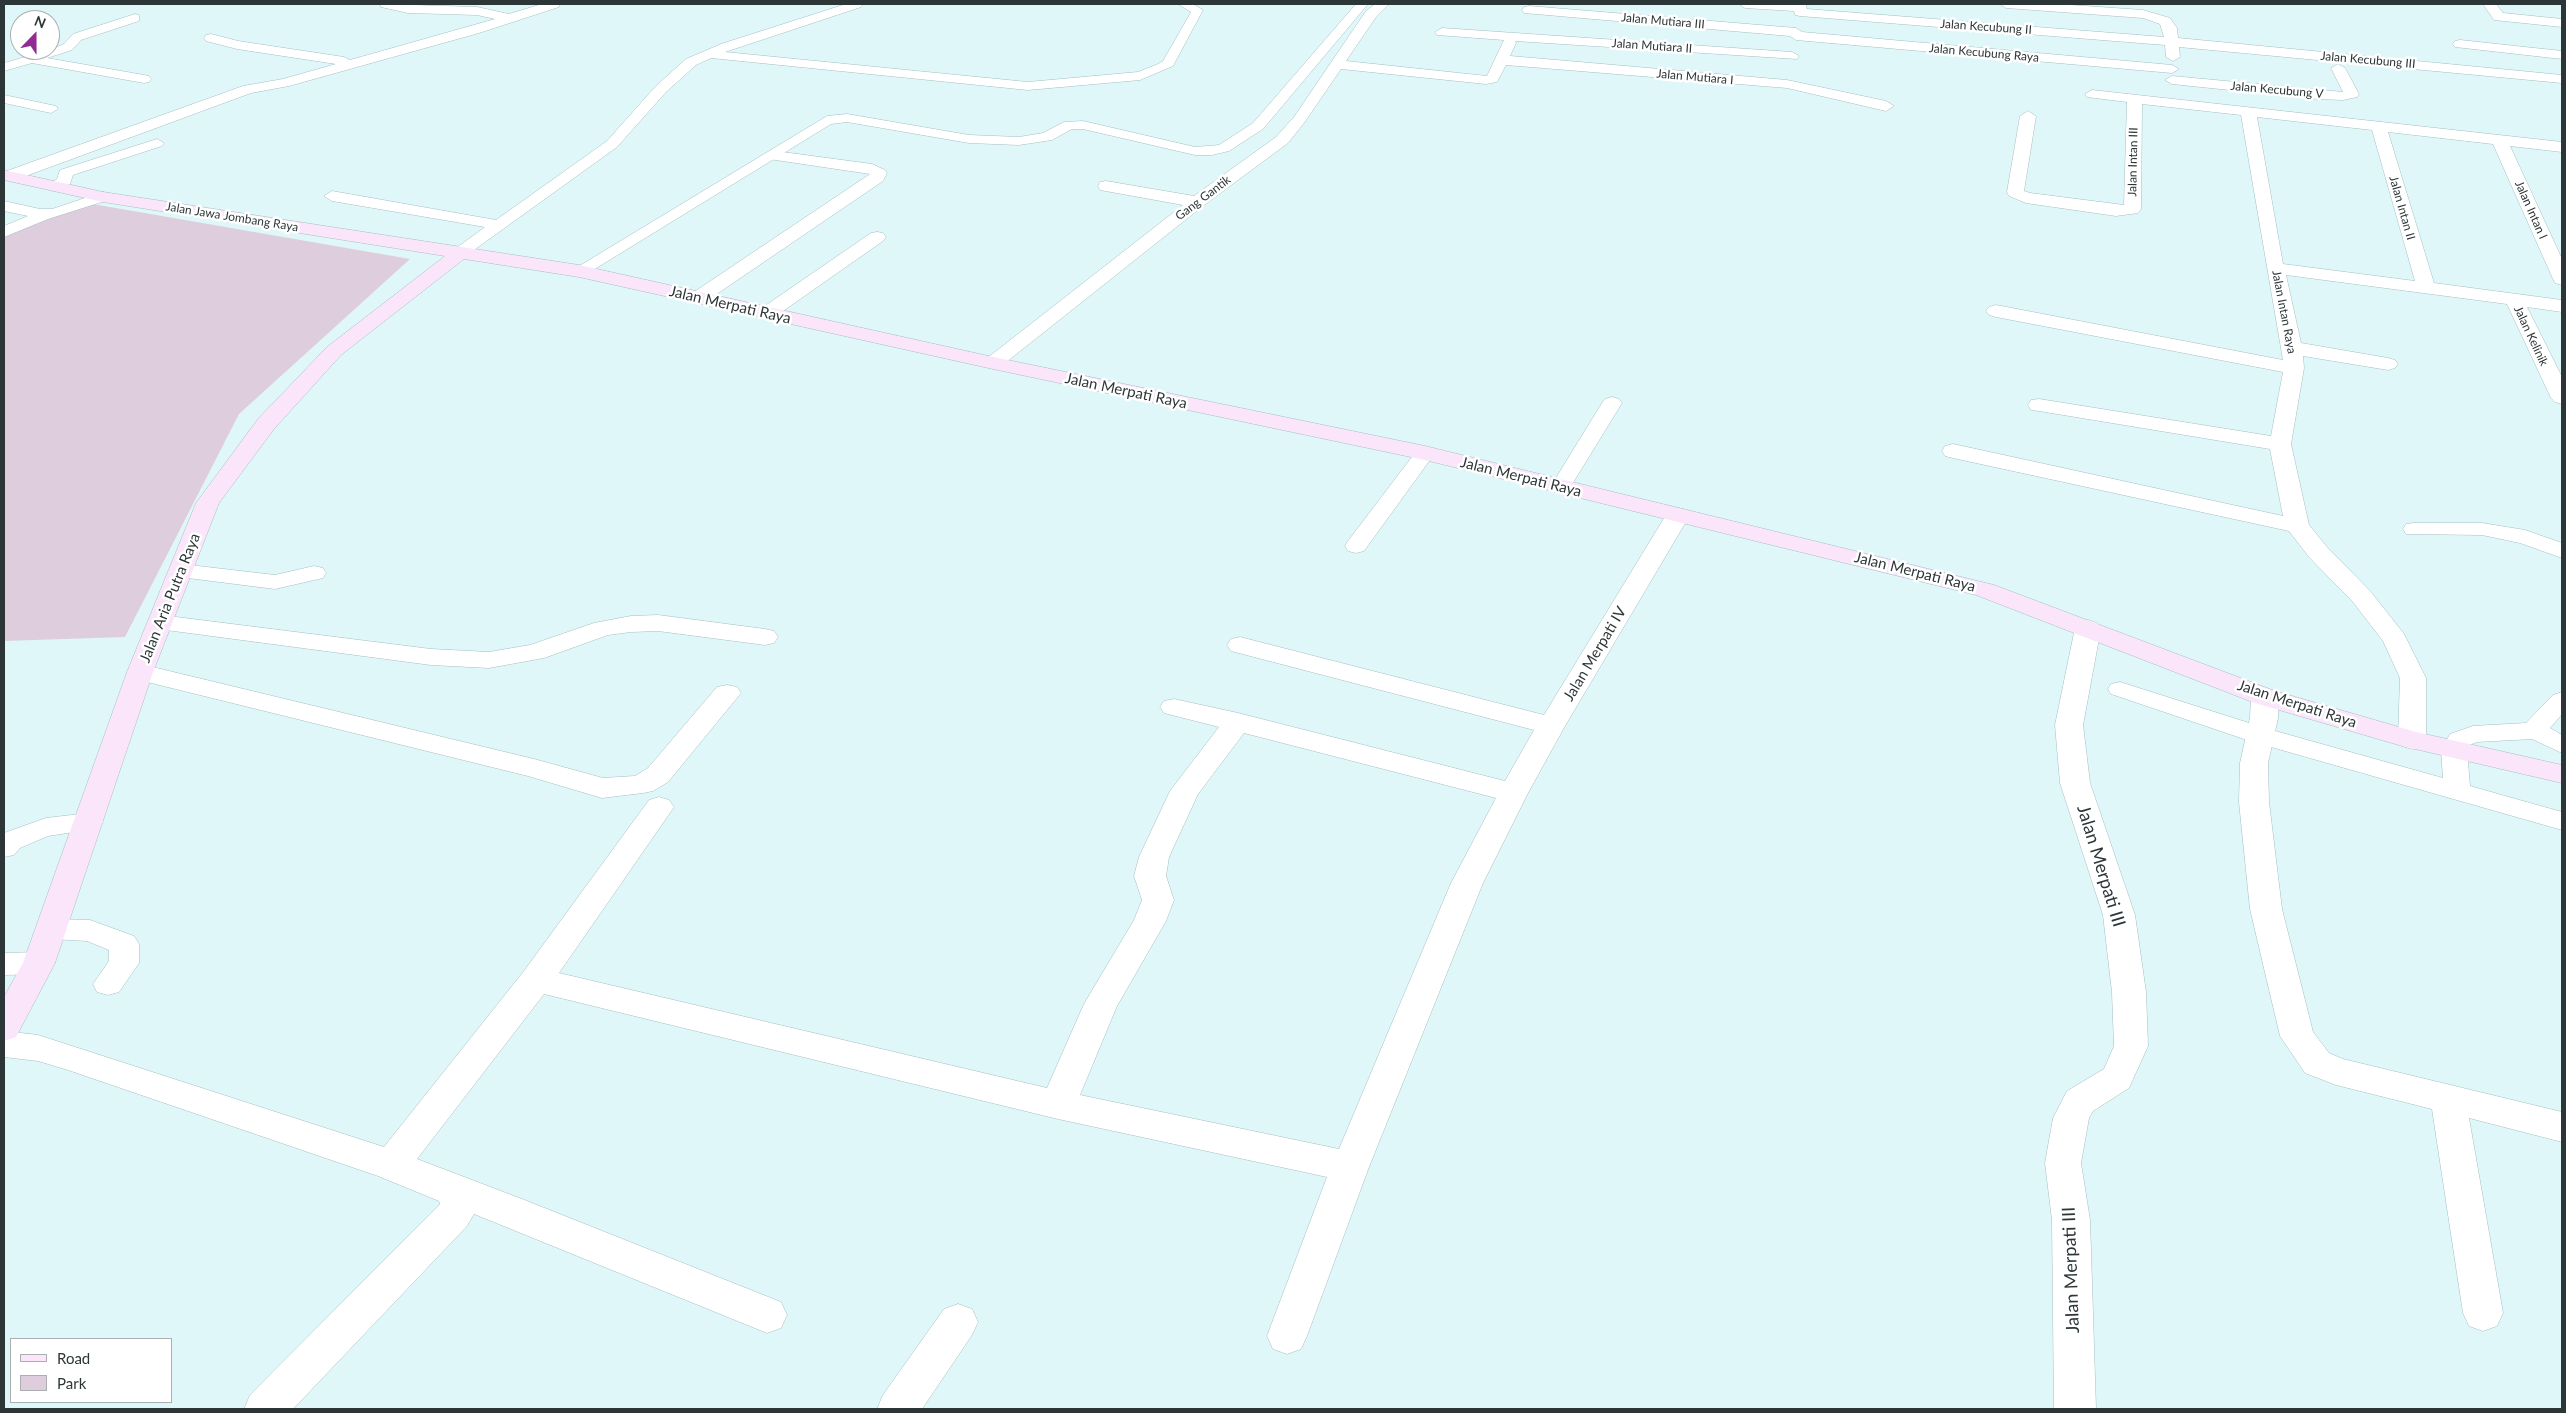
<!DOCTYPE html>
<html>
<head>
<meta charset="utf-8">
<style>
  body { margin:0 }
  #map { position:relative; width:2566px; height:1413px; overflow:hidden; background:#dff7f9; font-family:Lato,sans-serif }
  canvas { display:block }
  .frame { position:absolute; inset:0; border:5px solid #2d3637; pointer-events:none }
  .legend { position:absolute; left:10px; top:1338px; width:162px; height:65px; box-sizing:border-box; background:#fff; border:1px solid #abafaf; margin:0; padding:6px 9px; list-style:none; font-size:15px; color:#2d3637 }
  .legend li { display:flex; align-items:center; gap:10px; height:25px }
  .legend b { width:25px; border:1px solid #abafaf }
  .north { position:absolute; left:10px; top:10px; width:50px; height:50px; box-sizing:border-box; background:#fff; border:1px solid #abafaf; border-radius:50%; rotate:22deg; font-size:14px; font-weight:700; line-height:20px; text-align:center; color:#2d3637 }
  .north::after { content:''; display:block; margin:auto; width:18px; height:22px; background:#902c92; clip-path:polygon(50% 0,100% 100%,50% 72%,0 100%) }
</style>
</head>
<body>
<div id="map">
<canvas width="2566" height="1413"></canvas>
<div class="frame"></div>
<ul class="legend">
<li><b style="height:6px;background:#fbe5fa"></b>Road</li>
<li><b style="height:14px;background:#decedd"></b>Park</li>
</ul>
<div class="north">N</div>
</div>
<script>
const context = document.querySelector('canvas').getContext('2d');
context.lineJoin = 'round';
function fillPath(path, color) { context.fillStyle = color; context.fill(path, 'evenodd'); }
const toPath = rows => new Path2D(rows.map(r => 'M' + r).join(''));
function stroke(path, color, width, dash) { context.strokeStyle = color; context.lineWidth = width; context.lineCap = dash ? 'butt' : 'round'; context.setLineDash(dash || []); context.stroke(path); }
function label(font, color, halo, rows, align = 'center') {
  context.font = font + ' Lato,sans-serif'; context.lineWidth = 5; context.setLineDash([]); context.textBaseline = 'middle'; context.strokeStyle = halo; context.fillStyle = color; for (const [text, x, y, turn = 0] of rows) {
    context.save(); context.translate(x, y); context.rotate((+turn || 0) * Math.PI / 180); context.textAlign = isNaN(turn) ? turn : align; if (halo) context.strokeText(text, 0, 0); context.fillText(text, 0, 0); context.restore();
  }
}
fillPath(toPath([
  [81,202,410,259,239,414,125,637,4,641,4,237]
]), '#decedd');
const lane = toPath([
  [846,4,863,4,861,7,725,52,1028,82,1138,72,1158,64,1163,61,1190,14,1191,12,1178,4,1193,4,1203,10,1173,66,1140,80,1028,90,711,58,696,65,666,92,617,147,467,255,461,257,453,252,455,249,485,227,332,201,324,196,332,191,496,220,607,141,656,86,686,59,721,44,846,4],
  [1356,4,1368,4,1263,129,1229,151,1212,155,1195,155,1083,129,1072,129,1052,140,1019,145,969,143,847,122,831,124,585,275,573,275,571,271,827,116,847,114,969,135,1019,137,1043,133,1064,122,1083,121,1195,147,1219,145,1253,123,1356,4],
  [135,14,139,15,139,21,81,40,72,50,47,58,144,75,149,76,151,79,149,82,144,83,32,63,4,71,4,63,50,50,64,44,73,34,135,14],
  [4,95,56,106,58,109,51,113,4,103,4,95],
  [157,139,164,143,162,146,73,175,70,184,59,189,54,191,46,186,57,179,60,170,157,139],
  [103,192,108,194,111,197,108,200,48,219,4,237,4,226,28,216,4,211,4,201,40,209,52,209,103,192],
  [1612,397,1619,399,1622,403,1571,486,1568,490,1561,492,1554,490,1551,486,1602,403,1605,399,1612,397],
  [1425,447,1432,449,1435,453,1364,551,1356,553,1348,551,1345,546,1348,541,1418,449,1425,447],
  [2414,523,2482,523,2525,530,2562,543,2562,558,2520,543,2482,535,2406,534,2403,529,2406,524,2414,523],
  [2120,682,2268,729,2443,778,2441,750,2450,734,2473,726,2526,723,2553,695,2562,692,2562,714,2550,728,2562,735,2562,753,2532,739,2477,742,2469,745,2467,750,2470,786,2562,812,2562,830,2250,741,2111,694,2108,689,2111,684,2120,682],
  [89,813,99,816,103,822,99,828,48,836,20,848,14,855,4,857,4,833,46,818,89,813],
  [52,919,90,920,134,936,139,944,139,963,119,992,108,995,97,992,93,984,109,961,109,950,87,941,52,939,42,936,37,929,42,922,52,919],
  [39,952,50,955,54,963,50,971,39,974,4,975,4,953,39,952]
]);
const street = toPath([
  [380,4,477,7,509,14,542,4,560,4,559,7,479,33,289,86,251,93,15,180,4,180,4,172,243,86,283,79,336,64,237,49,206,41,204,38,206,35,211,34,238,41,344,57,350,60,495,19,477,15,408,13,381,7,380,4],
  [1375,4,1389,4,1376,17,1346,61,1487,76,1504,40,1437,35,1435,32,1442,28,1792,52,1799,56,1797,59,1515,41,1516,43,1510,56,1787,80,1886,101,1894,106,1886,111,1787,88,1506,65,1497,82,1486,84,1341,69,1304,123,1288,143,1203,206,1000,367,986,367,983,363,986,359,1183,205,1100,190,1098,186,1100,182,1106,181,1194,196,1276,137,1294,117,1366,11,1375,4],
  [1739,4,1801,4,1806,5,1807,9,2164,37,2160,24,2143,18,2006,8,2000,4,2056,4,2143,10,2170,18,2177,28,2178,38,2562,75,2562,83,2179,47,2180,57,2173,61,2166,57,2165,45,1800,16,1795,15,1794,11,1745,8,1739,4],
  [2483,4,2496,4,2503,13,2562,19,2562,27,2494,20,2483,4],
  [1529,6,1796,28,1802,32,2172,65,2179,69,2172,73,1796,40,1790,36,1524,13,1522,10,1524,7,1529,6],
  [2460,40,2562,51,2562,59,2455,47,2453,44,2455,41,2460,40],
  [2338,64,2345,68,2359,94,2357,97,2343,100,2317,99,2172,84,2165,80,2172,76,2343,92,2331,68,2338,64],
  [2092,90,2562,142,2562,152,2510,146,2562,259,2562,285,2555,283,2553,279,2493,144,2388,132,2434,283,2562,300,2562,312,2527,307,2562,377,2562,404,2555,402,2551,398,2507,304,2286,275,2301,343,2388,358,2395,360,2398,364,2395,368,2388,370,2303,356,2304,368,2291,444,2309,525,2327,547,2371,592,2404,634,2426,678,2426,740,2422,746,2412,749,2402,746,2398,740,2400,678,2383,641,2353,602,2309,557,2289,531,1953,458,1945,456,1942,451,1945,446,1953,444,2283,516,2270,449,2039,411,2031,410,2028,405,2031,400,2039,399,2271,436,2283,372,1996,317,1989,315,1986,311,1989,307,1996,305,2283,360,2241,115,2142,104,2141,209,2138,213,2116,216,2026,203,2009,196,2007,192,2020,116,2028,111,2036,116,2024,191,2030,193,2124,205,2127,102,2087,97,2085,94,2092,90],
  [2257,117,2372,130,2415,281,2283,264,2257,117],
  [775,151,872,164,885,170,887,173,883,181,705,302,691,302,688,298,691,294,870,174,769,159,767,156,775,151],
  [877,232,883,233,886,237,883,241,773,318,759,318,756,314,759,310,871,233,877,232],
  [1678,508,1686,510,1690,515,1565,726,1528,793,1483,883,1369,1167,1307,1336,1301,1349,1287,1354,1273,1349,1267,1336,1327,1177,1058,1119,544,994,417,1159,522,1199,781,1302,787,1315,781,1328,767,1333,474,1214,467,1226,293,1409,244,1409,250,1395,440,1204,439,1201,378,1176,68,1070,38,1061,4,1057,4,1031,38,1035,384,1147,524,971,649,800,659,797,669,800,674,807,559,973,1047,1088,1084,1004,1134,920,1142,900,1134,876,1139,857,1170,791,1219,727,1164,713,1160,707,1164,701,1174,699,1238,713,1505,781,1534,730,1231,651,1227,645,1231,639,1240,637,1544,715,1666,515,1670,510,1678,508],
  [1244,733,1496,798,1451,883,1339,1149,1080,1095,1117,1006,1166,921,1174,900,1166,876,1169,857,1198,794,1244,733],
  [181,564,275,575,314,566,323,568,326,573,323,578,275,589,172,576,169,571,172,566,181,564],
  [160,615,431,649,489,652,530,645,594,623,631,616,658,615,765,629,774,631,778,637,774,643,765,645,658,631,631,632,608,635,544,658,489,668,431,665,151,628,147,623,151,618,160,615],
  [2088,620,2097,623,2101,628,2083,725,2090,783,2135,915,2146,992,2148,1046,2129,1088,2093,1111,2089,1118,2081,1163,2090,1220,2096,1409,2054,1409,2052,1220,2045,1163,2053,1118,2067,1091,2104,1069,2114,1046,2112,992,2103,915,2060,783,2055,725,2075,628,2079,623,2088,620],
  [140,664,534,759,603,778,635,776,648,768,717,687,727,685,737,687,741,693,668,782,653,791,643,793,602,798,528,776,131,678,127,672,131,666,140,664],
  [2265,689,2275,691,2279,697,2278,718,2268,763,2269,802,2282,909,2313,1032,2329,1053,2343,1059,2562,1112,2562,1142,2469,1118,2503,1313,2497,1326,2483,1331,2469,1326,2463,1313,2432,1109,2336,1085,2305,1073,2280,1036,2250,909,2239,802,2240,763,2250,718,2251,697,2255,691,2265,689],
  [958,1304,972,1309,978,1322,972,1335,922,1409,877,1409,883,1395,944,1309,958,1304]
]);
const secondary = toPath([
  [4,170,103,192,579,265,993,357,1425,446,1994,585,2275,691,2416,732,2562,765,2562,783,2402,746,2255,703,1976,595,1425,460,993,369,579,277,464,259,341,355,274,429,219,503,153,672,55,963,16,1037,4,1041,4,997,23,963,127,672,196,503,258,419,327,347,445,256,103,202,4,180,4,170]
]);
stroke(lane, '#a7bec1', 1);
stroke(street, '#a7bec1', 1);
stroke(secondary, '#a7bec1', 1);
fillPath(lane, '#fff');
fillPath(street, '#fff');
fillPath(secondary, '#fbe5fa');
label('12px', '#2d3637', '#fff', [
  ["Jalan Mutiara III",1663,21,5],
  ["Jalan Kecubung II",1986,27,4],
  ["Jalan Mutiara II",1652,46,4],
  ["Jalan Kecubung Raya",1984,53,5],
  ["Jalan Kecubung III",2368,60,5],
  ["Jalan Mutiara I",1695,77,5],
  ["Jalan Kecubung V",2277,90,5],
  ["Jalan Intan III",2133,162,-89],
  ["Gang Gantik",1203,198,-37],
  ["Jalan Intan II",2402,208,74],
  ["Jalan Intan I",2531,210,66],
  ["Jalan Jawa Jombang Raya",232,217,9],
  ["Jalan Intan Raya",2284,312,79],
  ["Jalan Kelinik",2531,336,65]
]);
label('15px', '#2d3637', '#fff', [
  ["Jalan Merpati Raya",730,305,13],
  ["Jalan Merpati Raya",1126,391,12],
  ["Jalan Merpati Raya",1521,477,14],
  ["Jalan Merpati Raya",1915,572,14],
  ["Jalan Aria Putra Raya",170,598,-68],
  ["Jalan Merpati IV",1595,654,-59],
  ["Jalan Merpati Raya",2297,704,18]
]);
label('18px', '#2d3637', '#fff', [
  ["Jalan Merpati III",2101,866,73],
  ["Jalan Merpati III",2071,1270,-92]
]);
</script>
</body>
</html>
